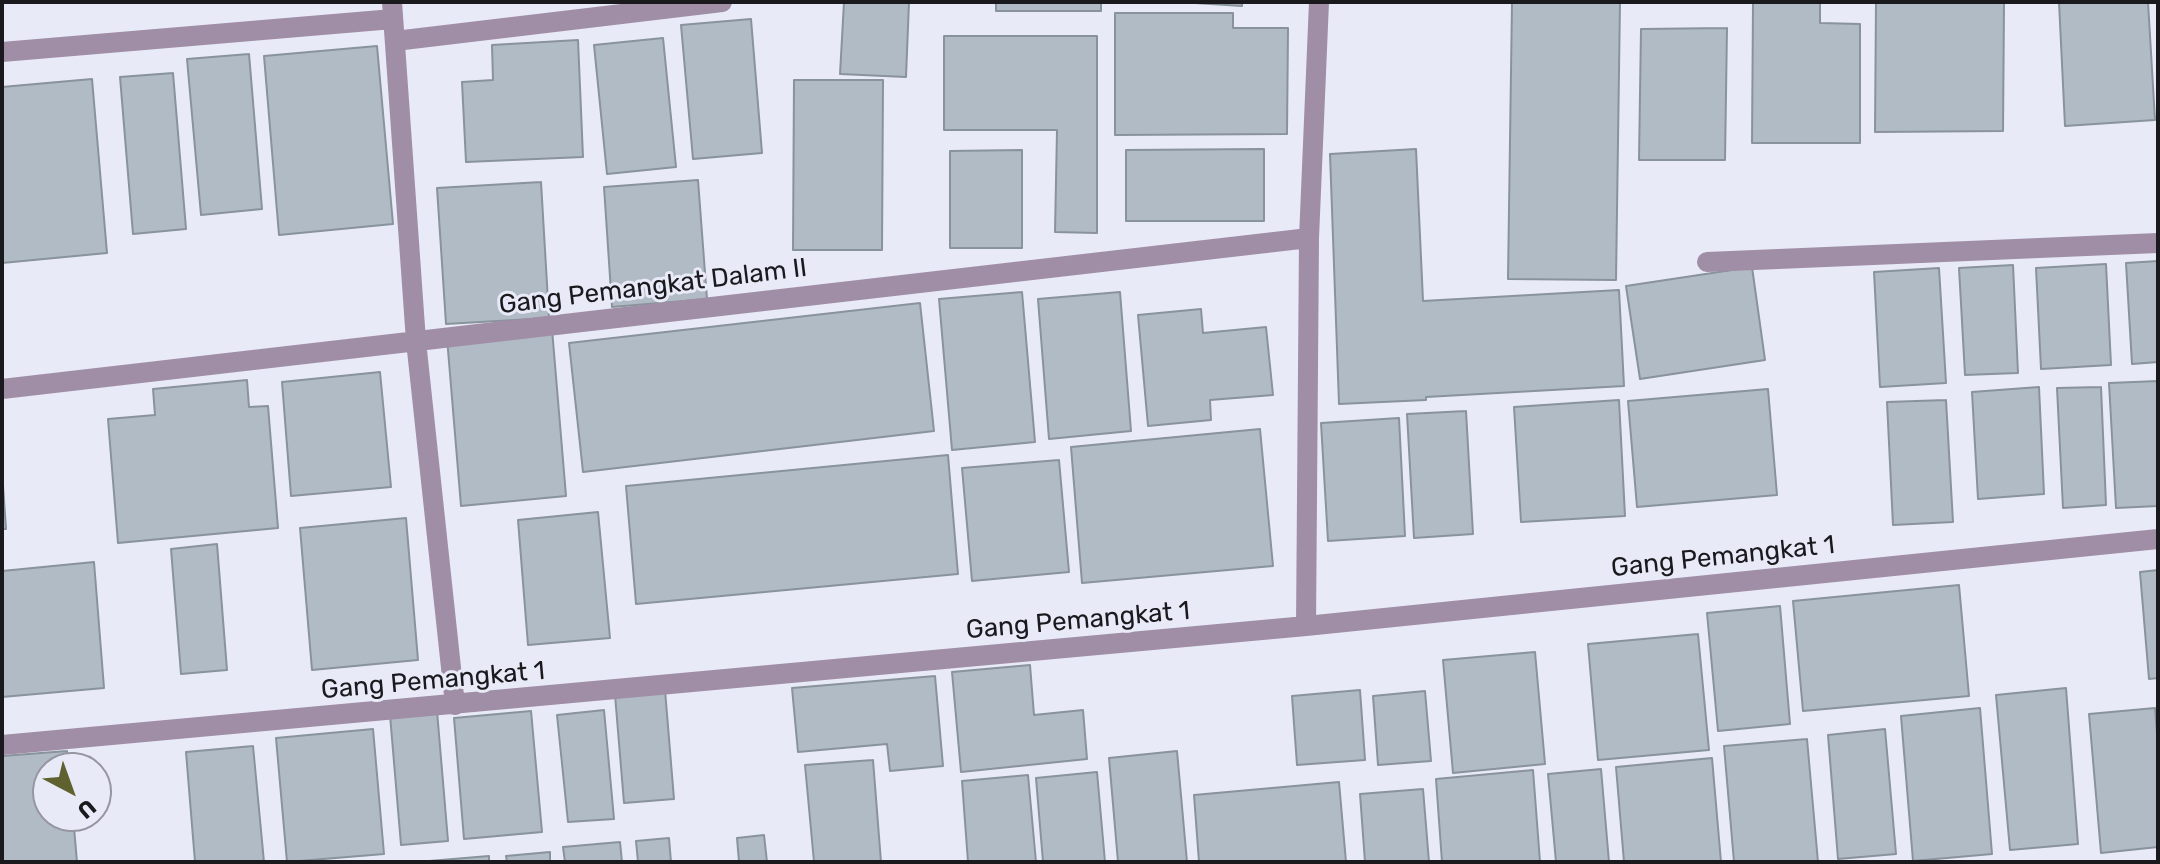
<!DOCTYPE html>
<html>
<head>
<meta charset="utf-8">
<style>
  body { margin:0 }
  #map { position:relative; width:2160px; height:864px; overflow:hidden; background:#e9eaf7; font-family:Rubik,sans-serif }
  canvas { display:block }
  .frame { position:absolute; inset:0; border:4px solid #19191e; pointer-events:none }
  .north { position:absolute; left:32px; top:752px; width:80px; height:80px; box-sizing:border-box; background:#e9eaf7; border:2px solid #9696a0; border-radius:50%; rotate:139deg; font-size:22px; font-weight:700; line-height:32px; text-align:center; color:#19191e }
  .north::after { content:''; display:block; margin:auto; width:28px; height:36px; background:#5f622f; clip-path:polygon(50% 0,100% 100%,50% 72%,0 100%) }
</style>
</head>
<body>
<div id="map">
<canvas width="2160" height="864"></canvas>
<div class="frame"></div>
<div class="north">U</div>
</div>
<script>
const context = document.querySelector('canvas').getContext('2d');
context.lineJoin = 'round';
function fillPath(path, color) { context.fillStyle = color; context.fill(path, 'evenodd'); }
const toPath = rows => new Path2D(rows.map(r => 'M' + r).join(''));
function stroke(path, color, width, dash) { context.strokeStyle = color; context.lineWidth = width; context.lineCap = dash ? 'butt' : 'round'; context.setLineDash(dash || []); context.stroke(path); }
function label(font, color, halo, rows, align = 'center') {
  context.font = font + ' Rubik,sans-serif'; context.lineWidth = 6; context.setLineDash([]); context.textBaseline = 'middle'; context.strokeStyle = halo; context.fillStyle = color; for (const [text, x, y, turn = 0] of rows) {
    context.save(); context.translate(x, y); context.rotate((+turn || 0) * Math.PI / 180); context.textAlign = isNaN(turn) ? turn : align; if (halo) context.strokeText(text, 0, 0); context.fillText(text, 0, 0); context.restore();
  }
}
const building = toPath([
  [844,2,909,2,906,77,840,74,844,2],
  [996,2,1101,2,1101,11,996,11,996,2],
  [1179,2,1242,2,1242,6,1179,2],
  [1487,2,1620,2,1616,280,1508,279,1512,3,1487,2],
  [1753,2,1820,2,1820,23,1860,24,1860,143,1752,143,1753,2],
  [1876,2,2004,2,2003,131,1875,132,1876,2],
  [2059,2,2148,2,2155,120,2065,126,2059,2],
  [1115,13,1233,13,1233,28,1288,28,1287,134,1115,135,1115,13],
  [751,19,762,153,693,159,681,25,751,19],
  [1727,28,1725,160,1639,160,1641,29,1727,28],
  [944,36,1097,36,1097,233,1055,232,1057,130,944,130,944,36],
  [663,38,676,167,607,174,594,45,663,38],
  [578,40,583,157,466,162,462,82,493,80,492,45,578,40],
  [377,46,393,224,279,235,264,56,377,46],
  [249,54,262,209,201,215,187,59,249,54],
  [173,73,186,229,133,234,120,77,173,73],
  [92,79,107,253,2,263,2,87,92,79],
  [794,80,883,80,882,250,793,250,794,80],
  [1264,149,1264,221,1126,221,1126,150,1264,149],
  [1416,149,1423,301,1619,290,1624,386,1426,397,1426,400,1339,404,1330,154,1416,149],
  [1022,150,1022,248,950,248,950,151,1022,150],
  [698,180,707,299,612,307,604,187,698,180],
  [541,182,549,318,446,324,437,188,541,182],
  [2158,261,2158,362,2132,364,2126,263,2158,261],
  [2106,264,2111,365,2041,369,2036,268,2106,264],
  [2013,265,2018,373,1965,375,1959,268,2013,265],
  [1752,267,1765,360,1640,379,1626,286,1752,267],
  [1939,268,1946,383,1880,387,1874,272,1939,268],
  [1022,292,1035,442,952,450,939,299,1022,292],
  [1120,292,1131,431,1049,439,1038,299,1120,292],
  [920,303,934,431,583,472,569,343,920,303],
  [1201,309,1203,333,1266,327,1273,395,1210,400,1211,420,1148,426,1138,315,1201,309],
  [552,329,566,496,461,506,447,338,552,329],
  [380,372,391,487,291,496,282,382,380,372],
  [247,380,249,407,268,406,278,528,118,543,108,419,155,415,153,389,247,380],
  [2158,381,2158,506,2116,508,2109,383,2158,381],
  [2039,387,2044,494,1978,499,1972,392,2039,387],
  [2101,387,2106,505,2063,508,2057,388,2101,387],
  [1768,389,1777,495,1637,507,1628,401,1768,389],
  [1619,400,1625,516,1521,522,1514,407,1619,400],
  [1946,400,1953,522,1893,525,1887,402,1946,400],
  [1466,411,1473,534,1414,538,1407,414,1466,411],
  [1399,418,1405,536,1328,541,1321,423,1399,418],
  [1260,429,1273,566,1082,583,1071,447,1260,429],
  [948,455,958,574,636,604,626,486,948,455],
  [1059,460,1069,572,972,581,962,468,1059,460],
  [2,471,6,529,2,529,2,471],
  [598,512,610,638,528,645,518,520,598,512],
  [406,518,418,660,312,670,300,528,406,518],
  [217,544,227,670,181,674,171,549,217,544],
  [94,562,104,688,2,697,2,571,94,562],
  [2158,570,2158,678,2149,679,2140,572,2158,570],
  [1959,585,1969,696,1803,711,1793,601,1959,585],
  [1780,606,1790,724,1718,731,1707,613,1780,606],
  [1698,634,1709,750,1598,760,1588,644,1698,634],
  [1535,652,1545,764,1453,773,1443,660,1535,652],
  [1030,665,1034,715,1083,710,1087,759,961,772,952,672,1030,665],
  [935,676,943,766,890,771,887,744,798,752,792,688,935,676],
  [2066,688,2078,844,2010,850,1996,695,2066,688],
  [665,690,674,799,624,803,615,695,665,690],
  [1360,690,1365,760,1297,765,1292,696,1360,690],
  [1425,691,1431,761,1378,765,1373,696,1425,691],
  [1980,708,1992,854,1913,861,1901,716,1980,708],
  [2155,708,2158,746,2158,847,2101,853,2089,714,2155,708],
  [604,710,614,819,568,822,557,715,604,710],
  [437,711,448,841,401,845,390,715,437,711],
  [531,711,542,832,464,839,454,718,531,711],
  [373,729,384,854,287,862,276,738,373,729],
  [1885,729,1896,854,1838,859,1828,735,1885,729],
  [1807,739,1818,862,1734,862,1724,746,1807,739],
  [253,746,264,862,195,862,186,752,253,746],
  [67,751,69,768,48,768,48,816,73,816,77,862,2,862,2,756,67,751],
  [1177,751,1187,862,1118,862,1109,758,1177,751],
  [1712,758,1721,862,1624,862,1616,767,1712,758],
  [873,760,881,862,814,862,805,765,873,760],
  [1601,769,1609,862,1556,862,1548,774,1601,769],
  [1533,770,1540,862,1442,862,1436,779,1533,770],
  [1097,772,1105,862,1043,862,1036,778,1097,772],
  [1028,775,1036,862,968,862,962,781,1028,775],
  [1339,782,1346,862,1199,862,1194,795,1339,782],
  [1423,789,1429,862,1365,862,1360,794,1423,789],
  [764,835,767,862,739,862,737,838,764,835],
  [669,838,671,862,638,862,636,841,669,838],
  [620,842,622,862,565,862,563,847,620,842],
  [550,852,550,862,507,862,506,856,550,852],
  [489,856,489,862,417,862,489,856]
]);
fillPath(building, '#b1bbc5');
stroke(building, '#89939c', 2);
stroke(toPath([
  [392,2,416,341,455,705],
  [395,41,722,2],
  [2,52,393,19],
  [1707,262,2158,243],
  [2,389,1309,238],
  [1306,626,1309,238,1319,2],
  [2,745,1306,626,2158,539]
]), '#a08ea6', 20);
label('26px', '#19191e', '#e9eaf7', [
  ["Gang Pemangkat Dalam II",653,287,-7],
  ["Gang Pemangkat 1",1723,557,-6],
  ["Gang Pemangkat 1",1078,621,-5],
  ["Gang Pemangkat 1",433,681,-5]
]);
</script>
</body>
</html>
